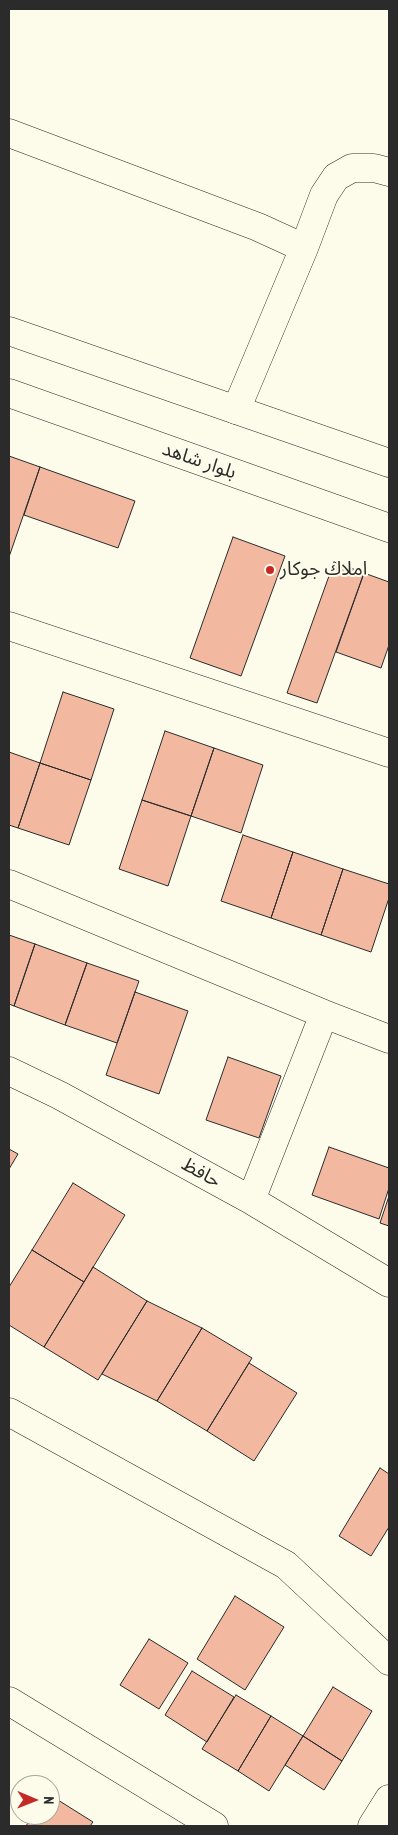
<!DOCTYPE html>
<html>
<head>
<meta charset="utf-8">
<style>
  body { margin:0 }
  #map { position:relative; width:398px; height:1835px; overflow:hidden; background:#fdfbea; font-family:"PT Sans Narrow",sans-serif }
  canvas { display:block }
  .frame { position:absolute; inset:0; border:10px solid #2b2b2b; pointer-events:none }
  .north { position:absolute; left:10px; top:1775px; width:50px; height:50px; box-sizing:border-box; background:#fdfbea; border:1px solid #a9a89e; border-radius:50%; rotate:91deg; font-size:14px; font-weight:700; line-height:20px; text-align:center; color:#2b2b2b }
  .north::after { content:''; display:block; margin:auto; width:18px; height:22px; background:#c62828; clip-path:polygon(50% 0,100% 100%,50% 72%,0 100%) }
</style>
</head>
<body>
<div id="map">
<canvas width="398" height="1835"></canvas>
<div class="frame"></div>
<div class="north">N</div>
</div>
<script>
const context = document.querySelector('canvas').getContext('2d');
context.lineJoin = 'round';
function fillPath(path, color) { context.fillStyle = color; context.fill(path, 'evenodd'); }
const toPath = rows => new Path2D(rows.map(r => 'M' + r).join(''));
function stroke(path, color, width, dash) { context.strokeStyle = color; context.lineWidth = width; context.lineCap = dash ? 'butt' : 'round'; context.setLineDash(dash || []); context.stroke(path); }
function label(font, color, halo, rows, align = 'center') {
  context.font = font + ' "PT Sans Narrow","Noto Sans Arabic",sans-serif'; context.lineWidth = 4; context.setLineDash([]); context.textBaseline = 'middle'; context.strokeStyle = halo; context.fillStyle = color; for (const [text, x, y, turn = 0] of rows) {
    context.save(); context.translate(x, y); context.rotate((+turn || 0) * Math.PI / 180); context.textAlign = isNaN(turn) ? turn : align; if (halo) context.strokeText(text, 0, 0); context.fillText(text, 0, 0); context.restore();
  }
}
const building = toPath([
  [9,456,40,467,9,557,9,456],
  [40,467,135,501,118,548,24,515,40,467],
  [233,537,285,556,241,676,190,658,233,537],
  [334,562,364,573,317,703,287,693,334,562],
  [364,573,389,582,389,645,381,668,336,652,364,573],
  [63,692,114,709,91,780,40,763,63,692],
  [165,731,214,748,191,816,142,800,165,731],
  [214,748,263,765,241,833,191,816,214,748],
  [9,752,40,763,18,828,9,825,9,752],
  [40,763,91,780,69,845,18,828,40,763],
  [142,800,191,816,168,886,119,869,142,800],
  [243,835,293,852,271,918,221,901,243,835],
  [293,852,343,869,321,935,271,918,293,852],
  [343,869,389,884,389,898,371,952,321,935,343,869],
  [9,935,35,944,14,1006,9,1004,9,935],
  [35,944,87,963,65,1025,14,1006,35,944],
  [87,963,139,981,117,1043,65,1025,87,963],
  [135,992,188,1011,159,1094,106,1075,135,992],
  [228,1057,281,1076,259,1138,206,1120,228,1057],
  [329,1147,389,1168,389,1188,379,1219,312,1195,329,1147],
  [9,1149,18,1154,9,1169,9,1149],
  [73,1183,125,1215,84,1282,32,1250,73,1183],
  [389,1196,389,1226,380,1223,389,1196],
  [32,1250,84,1282,44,1347,9,1325,9,1287,32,1250],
  [93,1267,147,1301,98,1380,44,1347,93,1267],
  [147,1301,202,1328,157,1401,102,1374,147,1301],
  [202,1328,252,1358,207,1431,157,1401,202,1328],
  [249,1363,297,1393,254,1461,207,1431,249,1363],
  [380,1468,389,1474,389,1527,371,1556,339,1536,380,1468],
  [235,1596,284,1627,245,1690,197,1659,235,1596],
  [149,1639,188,1663,159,1709,120,1685,149,1639],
  [192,1671,234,1697,207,1742,165,1715,192,1671],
  [333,1687,372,1711,342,1761,303,1736,333,1687],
  [236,1695,271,1716,238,1771,202,1749,236,1695],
  [271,1716,303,1736,269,1791,238,1771,271,1716],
  [303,1736,342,1761,324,1790,285,1765,303,1736],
  [50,1795,93,1822,90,1826,26,1826,33,1815,50,1815,50,1795]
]);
fillPath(building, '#f2b8a0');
stroke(building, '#2b2b2b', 1);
const minor = toPath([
  [9,133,258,227,304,248,324,195,336,177,352,168,374,168,389,172],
  [236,410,304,248],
  [9,626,389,753],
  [9,884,324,1014,389,1039],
  [9,1071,59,1095,251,1200,389,1283],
  [251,1200,324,1014],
  [9,1412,286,1565,389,1661],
  [9,1701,214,1826]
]);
const major = toPath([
  [9,331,389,463],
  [9,393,389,528],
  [372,1826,389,1799]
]);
stroke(minor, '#2b2b2b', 29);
stroke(major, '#2b2b2b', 29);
stroke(minor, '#fdfbea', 28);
stroke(major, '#fdfbea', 28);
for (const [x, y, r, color] of [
  [270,570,5,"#c62828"]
]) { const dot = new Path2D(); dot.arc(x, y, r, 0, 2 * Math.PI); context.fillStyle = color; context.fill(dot); stroke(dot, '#fdfbea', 2); }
label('19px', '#2b2b2b', '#fdfbea', [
  ["بلوار شاهد",199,461,19],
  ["حافظ",201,1173,29]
]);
label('19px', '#2b2b2b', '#fdfbea', [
  ["املاك جوكار",280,570]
], 'left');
</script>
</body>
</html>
